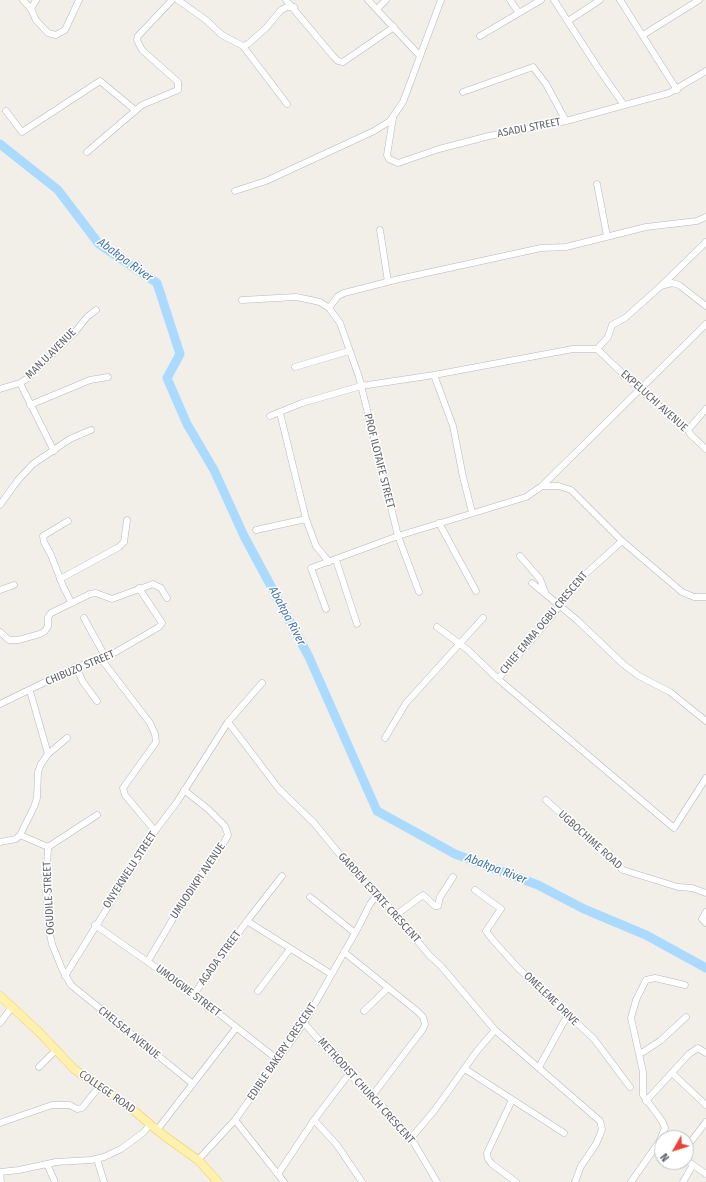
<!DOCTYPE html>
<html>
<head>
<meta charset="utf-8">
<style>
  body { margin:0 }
  #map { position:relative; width:706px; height:1182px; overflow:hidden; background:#f1efe8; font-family:"Fira Sans Condensed",sans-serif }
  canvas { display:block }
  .north { position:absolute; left:654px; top:1130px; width:40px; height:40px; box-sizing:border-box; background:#fff; border:1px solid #bfc1c3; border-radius:50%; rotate:231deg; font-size:11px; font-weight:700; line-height:16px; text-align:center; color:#5f6368 }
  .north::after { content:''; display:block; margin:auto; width:14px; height:18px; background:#ea4335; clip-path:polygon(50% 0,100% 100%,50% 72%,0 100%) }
</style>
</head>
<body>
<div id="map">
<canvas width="706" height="1182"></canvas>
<div class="north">N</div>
</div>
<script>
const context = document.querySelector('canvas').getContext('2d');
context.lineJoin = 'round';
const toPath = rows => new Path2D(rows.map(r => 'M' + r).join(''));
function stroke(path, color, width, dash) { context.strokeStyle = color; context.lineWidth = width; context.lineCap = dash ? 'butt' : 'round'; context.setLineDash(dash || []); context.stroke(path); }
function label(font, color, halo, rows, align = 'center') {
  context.font = font + ' "Fira Sans Condensed",sans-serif'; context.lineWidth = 3; context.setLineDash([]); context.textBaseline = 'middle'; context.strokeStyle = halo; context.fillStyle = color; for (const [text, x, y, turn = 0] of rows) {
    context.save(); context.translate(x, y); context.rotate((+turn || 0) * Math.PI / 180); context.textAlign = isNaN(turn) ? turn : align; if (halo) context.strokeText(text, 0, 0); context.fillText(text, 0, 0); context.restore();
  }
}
stroke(toPath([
  [0,144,58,190,99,244,157,283,180,354,167,378,187,424,214,470,244,536,309,657,377,811,455,854,538,885,584,909,646,935,706,968]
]), '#aadaff', 9);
const minor = toPath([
  [23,0,31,9],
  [36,0,31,9,36,20,48,33,56,35,65,30,79,0],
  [178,0,206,20,222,35,243,46,248,44,266,28,281,10,287,7,294,7],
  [286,0,333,56,338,61,343,62,394,27],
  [368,0,420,56],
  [510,0,519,13],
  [554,0,598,68,624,105],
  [620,0,677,90],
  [377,9,386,0],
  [568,21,600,0],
  [643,35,699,0],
  [480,36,541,0],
  [243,46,287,104],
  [463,92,533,67,546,84,566,121],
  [6,111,22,132,100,81,135,110],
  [393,118,387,155,389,159,398,163,439,149,489,136,566,121,669,93,706,71],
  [87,152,142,105,178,90,178,82,142,50,137,40,138,36,172,0],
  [597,184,607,236],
  [235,191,266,181,374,131,390,121,403,102,441,0],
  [380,230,388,282],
  [662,285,706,242],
  [242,300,296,297,311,300,320,302,329,308,340,323,359,377,398,536,419,592],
  [329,308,338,296,344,293,399,279,541,248,566,247,646,227,697,221,706,217],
  [597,349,608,337,612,325,625,318,661,286,672,283,679,285,706,306],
  [295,367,349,351],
  [434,375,453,426,463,477,472,512],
  [20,383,54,451],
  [0,389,20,383,28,378,75,332,87,317,96,310],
  [30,405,90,380,108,377],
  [280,413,306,519,316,546,329,562],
  [270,416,302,403,361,386,434,375,573,349,597,349,640,390,688,430,690,434,706,449],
  [688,430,706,409],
  [542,486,559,486,571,490,622,541],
  [0,505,18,480,33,464,70,439,91,430],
  [68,521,43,536,44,542,51,555,63,586,71,602],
  [439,523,476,591],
  [256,530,306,519],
  [520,556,540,579,545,592],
  [336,560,357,624],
  [60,579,119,547,124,542,127,520],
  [532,583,577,620,623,664,639,676,670,692,706,721],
  [0,590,14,585],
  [326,609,311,568,398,536,526,497,542,486,706,324],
  [84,618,106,658],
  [437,627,468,650,498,679,551,617,580,579,622,541,682,592,694,597,706,597],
  [0,632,9,640,18,640,40,634,45,631,48,626,48,617,51,613,90,594,96,593,112,599,153,584,161,588,167,598],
  [102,660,150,723,155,734,156,742,123,788,125,795,155,831],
  [76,667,83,682,97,701],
  [498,679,674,828,706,778],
  [30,691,48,754],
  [0,704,76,667,102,660,159,627,162,623,139,588],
  [228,722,279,789,314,823,355,873,378,894,430,956,441,966,495,1030,600,1121,602,1129,600,1135,596,1144,581,1166,575,1182],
  [385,738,406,703,483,618],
  [546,800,623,870,678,887,692,888,706,893],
  [97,815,48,847,46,891,49,930,52,944,62,969,71,985,193,1084],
  [20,835,48,847],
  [0,842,16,839,20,835,34,807,37,798,38,772,41,764,48,754,67,738],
  [475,890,501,909,486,931,492,939,518,968,594,1039,630,1087],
  [310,897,355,933],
  [706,912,702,919,706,923],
  [396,915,423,895,435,906,438,906,440,897,453,877],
  [247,921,331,974],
  [95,925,194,994,278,1060],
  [344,952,417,1011,423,1017,425,1024,423,1029,372,1096],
  [148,961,190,890,222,846,228,835,225,826,208,809,184,790],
  [65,976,155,831,177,802,228,722,262,683],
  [258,991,290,949],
  [194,994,247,921,282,876],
  [364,1011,388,988],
  [0,1023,12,1007],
  [304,1023,349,1074,379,1102,411,1138,437,1182],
  [640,1054,660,1041,686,1017],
  [39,1067,56,1050],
  [539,1067,567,1016],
  [465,1069,564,1133],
  [672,1073,706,1105],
  [512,1100,487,1153,488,1159,492,1164,516,1182],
  [646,1101,689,1054,698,1048,706,1053],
  [235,1120,284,1182],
  [314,1120,337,1145,362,1182],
  [0,1123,52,1105,70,1105,77,1109,82,1108,99,1087],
  [157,1130,236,1028],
  [411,1138,434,1111,477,1051,495,1030],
  [686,1148,706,1122],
  [97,1159,104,1182],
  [198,1160,235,1120,304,1023,359,926,370,904,378,894],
  [686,1160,706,1174],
  [47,1164,55,1182],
  [0,1172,19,1170,56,1162,91,1160,104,1157,121,1149,144,1132,150,1124],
  [0,1172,1,1182],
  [278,1174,314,1120,349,1074],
  [631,1182,659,1142,665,1128,662,1121,643,1095,643,1072,631,1018,636,1000,646,980,655,978,685,985],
  [683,1182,693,1165]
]);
const major = toPath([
  [0,996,39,1032,74,1069,132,1109,163,1135,198,1160,218,1182]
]);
stroke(minor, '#b5b8bc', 7);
stroke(major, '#f2c960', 9);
stroke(minor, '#fff', 6);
stroke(major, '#fff2af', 8);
label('11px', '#5f6368', '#fff', [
  ["ASADU STREET",529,128,-11],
  ["MAN.U.AVENUE",51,354,-45],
  ["EKPELUCHI AVENUE",654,401,42],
  ["PROF ILOTAIFE STREET",379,461,76],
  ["CHIEF EMMA OGBU CRESCENT",544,623,-50],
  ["CHIBUZO STREET",80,668,-23],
  ["UGBOCHIME ROAD",590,840,42],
  ["ONYEKWELU STREET",130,870,-57],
  ["UMUODIKPI AVENUE",198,881,-56],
  ["OGUDILE STREET",49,898,-93],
  ["GARDEN ESTATE CRESCENT",379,898,48],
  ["AGADA STREET",220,958,-54],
  ["UMOIGWE STREET",188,991,37],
  ["OMELEME DRIVE",551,999,44],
  ["CHELSEA AVENUE",129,1033,39],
  ["EDIBLE BAKERY CRESCENT",282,1052,-56],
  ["METHODIST CHURCH CRESCENT",366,1091,48],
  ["COLLEGE ROAD",107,1092,35]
]);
label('italic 12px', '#4174aa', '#fff', [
  ["Abakpa River",125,260,36],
  ["Abakpa River",287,616,62],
  ["Abakpa River",496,869,21]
]);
</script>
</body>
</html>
